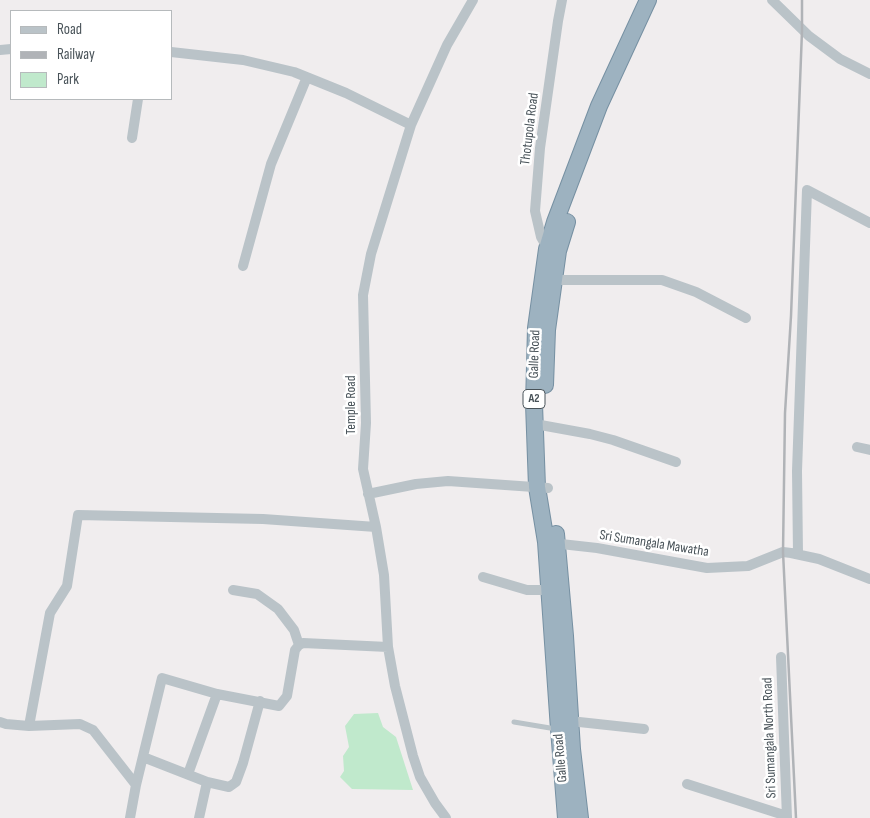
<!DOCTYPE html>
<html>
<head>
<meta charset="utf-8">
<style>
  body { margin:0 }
  #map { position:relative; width:870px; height:818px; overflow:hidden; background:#f0edee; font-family:"Sofia Sans Condensed",sans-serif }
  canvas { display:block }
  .legend { position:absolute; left:10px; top:10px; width:162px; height:90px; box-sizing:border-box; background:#fff; border:1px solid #b6babc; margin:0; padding:6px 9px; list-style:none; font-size:15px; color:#485258 }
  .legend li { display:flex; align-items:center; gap:10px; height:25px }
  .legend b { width:25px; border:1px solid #b6babc }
</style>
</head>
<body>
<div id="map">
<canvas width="870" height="818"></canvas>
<ul class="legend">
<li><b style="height:6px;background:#bac3c8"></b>Road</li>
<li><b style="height:6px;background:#b0b3b7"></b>Railway</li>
<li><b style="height:14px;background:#c0e9cc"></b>Park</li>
</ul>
</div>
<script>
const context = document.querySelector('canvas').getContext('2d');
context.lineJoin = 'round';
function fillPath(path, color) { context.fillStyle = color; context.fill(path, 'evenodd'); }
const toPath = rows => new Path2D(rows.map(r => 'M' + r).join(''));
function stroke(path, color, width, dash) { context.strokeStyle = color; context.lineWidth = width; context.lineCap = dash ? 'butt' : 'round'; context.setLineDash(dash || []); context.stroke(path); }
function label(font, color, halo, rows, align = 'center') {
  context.font = font + ' "Sofia Sans Condensed",sans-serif'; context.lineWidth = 5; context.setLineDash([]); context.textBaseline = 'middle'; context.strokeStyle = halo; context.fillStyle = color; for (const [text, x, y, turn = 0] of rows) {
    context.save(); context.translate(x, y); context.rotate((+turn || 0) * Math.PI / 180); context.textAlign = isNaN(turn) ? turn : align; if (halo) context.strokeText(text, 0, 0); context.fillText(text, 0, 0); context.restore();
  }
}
fillPath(toPath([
  [378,713,383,727,396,737,413,790,352,789,340,777,344,771,343,756,349,747,345,726,354,714]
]), '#c0e9cc');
const trunk = toPath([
  [545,385,547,330,558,251,567,222],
  [556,534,565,636,572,749,580,818],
  [566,818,559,729,546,542,537,487,534,404,536,328,547,249,555,222,599,106,648,0]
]);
stroke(trunk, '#7690a2', 18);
stroke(toPath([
  [514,722,556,729]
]), '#bac3c8', 5);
stroke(toPath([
  [772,0,809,36,840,59,870,74],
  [0,50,11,49],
  [171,52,243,60,294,72,346,93,411,125],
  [132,138,138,99],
  [548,249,541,237,535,211,540,148,558,21,562,0],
  [243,266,271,164,307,77],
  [550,280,662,280,696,292,746,318],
  [535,424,590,434,613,440,676,462],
  [857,447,870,450],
  [368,494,416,484,448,481,548,488],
  [552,543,597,548,707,568,748,566,783,552,791,553,819,559,870,579],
  [798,554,797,471,807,190,870,223],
  [483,577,527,590,549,590],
  [233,590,257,594,278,609,294,630,299,645],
  [781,657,787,818],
  [570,721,644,729],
  [0,722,6,724,29,726,80,724,93,730,136,785,130,818],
  [29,726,50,613,67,586,78,515,263,519,376,527],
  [143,757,207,782],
  [188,774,217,694],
  [687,784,787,816],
  [136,785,162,678,217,694,279,706,287,696,295,650,299,645,303,643,388,647],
  [199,818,207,782,229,787,236,782,243,763,260,701],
  [446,818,435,803,420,777,413,756,395,686,388,647,384,575,376,527,363,469,366,423,363,295,371,254,411,125,447,45,473,0]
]), '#bac3c8', 10);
stroke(trunk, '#9db2c0', 16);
stroke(toPath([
  [796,818,783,552,785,413,791,316,802,31,802,0]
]), '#b0b3b7', 2.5);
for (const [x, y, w] of [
  [534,399,22]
]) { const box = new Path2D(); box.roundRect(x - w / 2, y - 9.5, w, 19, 4); context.fillStyle = '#fff'; context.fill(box); stroke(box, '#485258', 1); }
label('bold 12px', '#485258', null, [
  ["A2",534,399]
]);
label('14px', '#485258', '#fff', [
  ["Thotupola Road",530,129,-83],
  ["Galle Road",535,354,-88],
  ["Temple Road",351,405,-90],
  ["Sri Sumangala Mawatha",654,544,9],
  ["Sri Sumangala North Road",770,738,-92],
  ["Galle Road",561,758,-95]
]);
</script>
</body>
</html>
